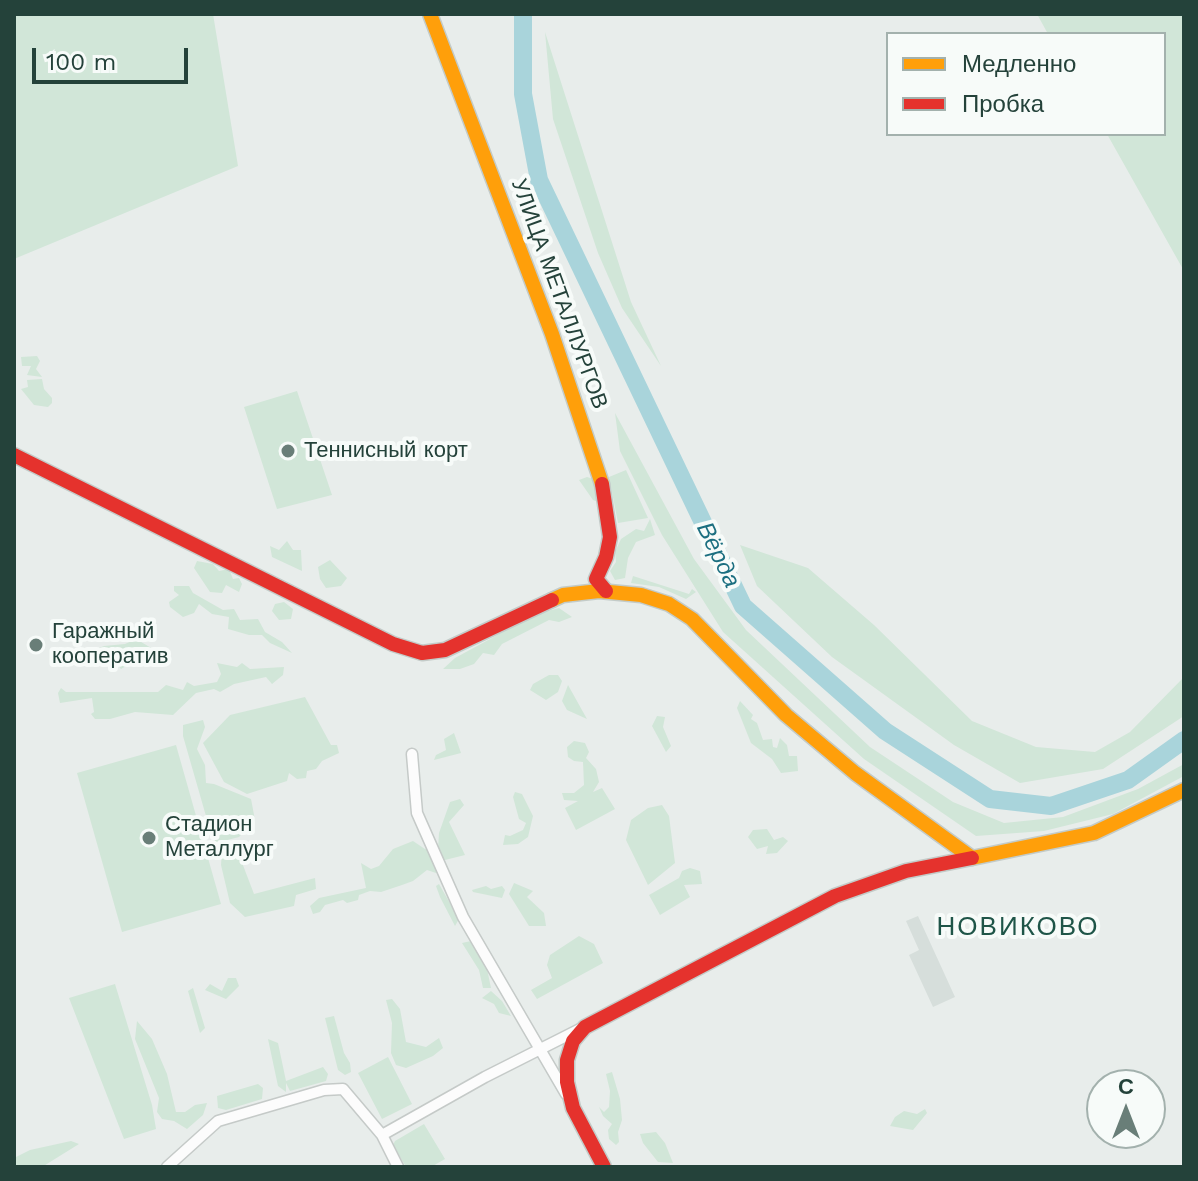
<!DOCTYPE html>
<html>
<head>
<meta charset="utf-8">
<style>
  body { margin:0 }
  #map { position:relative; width:1198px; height:1181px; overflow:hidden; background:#e8edeb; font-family:"Work Sans",sans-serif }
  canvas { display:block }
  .frame { position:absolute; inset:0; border:16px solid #24423a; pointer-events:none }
  .legend { position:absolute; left:886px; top:32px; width:280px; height:104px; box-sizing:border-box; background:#f7fbf9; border:2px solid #a3b1ad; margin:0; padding:10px 14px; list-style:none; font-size:24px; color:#24423a }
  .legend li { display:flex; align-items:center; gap:16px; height:40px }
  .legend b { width:40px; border:2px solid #a3b1ad }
  .north { position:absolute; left:1086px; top:1069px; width:80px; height:80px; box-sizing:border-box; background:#f7fbf9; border:2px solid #a3b1ad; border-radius:50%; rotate:0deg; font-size:22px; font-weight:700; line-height:32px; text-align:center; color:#24423a }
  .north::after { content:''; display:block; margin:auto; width:28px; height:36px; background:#697e78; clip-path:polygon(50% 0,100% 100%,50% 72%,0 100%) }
  .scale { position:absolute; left:32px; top:48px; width:156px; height:36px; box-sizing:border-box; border:4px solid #24423a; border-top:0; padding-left:10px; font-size:24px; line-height:28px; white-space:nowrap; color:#24423a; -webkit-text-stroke:6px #f7fbf9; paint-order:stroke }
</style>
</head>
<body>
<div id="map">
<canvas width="1198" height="1181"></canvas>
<div class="frame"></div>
<ul class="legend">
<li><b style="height:10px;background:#ff9f0a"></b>Медленно</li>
<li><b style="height:10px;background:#e5322d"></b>Пробка</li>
</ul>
<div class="north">С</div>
<div class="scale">100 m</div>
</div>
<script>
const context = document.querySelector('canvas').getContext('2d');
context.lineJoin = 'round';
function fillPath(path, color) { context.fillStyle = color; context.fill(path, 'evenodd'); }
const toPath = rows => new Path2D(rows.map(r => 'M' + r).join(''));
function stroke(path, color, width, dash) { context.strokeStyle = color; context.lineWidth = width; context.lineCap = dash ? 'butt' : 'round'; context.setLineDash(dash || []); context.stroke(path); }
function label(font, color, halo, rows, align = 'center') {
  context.font = font + ' "Work Sans",sans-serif'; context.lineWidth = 8; context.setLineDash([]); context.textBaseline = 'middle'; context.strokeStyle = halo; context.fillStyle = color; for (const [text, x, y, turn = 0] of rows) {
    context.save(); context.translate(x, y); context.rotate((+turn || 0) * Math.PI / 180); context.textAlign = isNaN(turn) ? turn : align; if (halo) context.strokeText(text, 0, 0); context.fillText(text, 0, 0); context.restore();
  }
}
fillPath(toPath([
  [918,916,955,997,933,1007,909,955,919,950,906,921]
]), '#d6dedb');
fillPath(toPath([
  [14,14,213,14,238,166,14,259],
  [1037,14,1184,14,1184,271,1107,134,1164,134,1164,34,1048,34],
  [545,32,631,302,661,366,622,308,598,253,553,119],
  [37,356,40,361,36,369,42,377,27,375,31,366,22,366,21,357],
  [42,379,44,389,52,398,52,403,48,407,34,405,21,389,28,387,27,380],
  [297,391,332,495,277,509,244,407],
  [615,413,694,559,746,630,870,747,953,802,1004,823,1063,817,1138,789,1184,764,1184,776,1113,814,1044,831,976,836,864,759,723,632,662,535,620,451],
  [626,470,648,518,618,523,609,477],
  [587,477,597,480,601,503,593,500,579,480],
  [650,519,655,535,636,542,628,558,625,578,615,580,610,571,616,562,615,552,621,539,636,529,644,531],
  [287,541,293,550,301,550,302,571,272,557,270,546,279,550],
  [740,545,808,568,874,625,972,721,1036,747,1095,752,1130,732,1184,677,1184,716,1103,769,1020,783,954,745,832,657,757,586],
  [330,560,347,578,341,586,326,588,320,579,318,567],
  [197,561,213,564,219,571,229,569,233,579,239,578,242,584,239,592,226,585,222,593,210,592,194,568],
  [633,576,689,594,692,589,696,592,686,599,659,587,631,583],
  [174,586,189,586,193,593,223,610,234,609,240,620,258,619,265,632,282,642,292,653,270,643,262,635,249,635,228,629,229,617,212,614,199,604,194,613,183,617,170,607,169,602,179,595,174,591],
  [284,602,293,609,291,619,279,620,272,611,275,604],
  [559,608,572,617,559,622,549,620,502,644,494,655,483,653,474,664,460,669,443,669,455,658,536,614],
  [136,639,153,649,153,657,140,658,121,669,115,662,85,665,82,655,104,646,125,644],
  [217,663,237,667,242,663,250,669,284,667,283,675,272,684,266,677,234,684,220,692,214,689,196,693,173,715,135,712,110,719,95,719,91,714,94,712,92,698,60,703,58,693,61,688,66,692,158,692,166,685,183,690,187,682,194,686,217,682,221,674],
  [549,675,558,675,562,681,558,692,546,700,530,690,533,684],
  [568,685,587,719,567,710,562,701],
  [305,697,331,745,337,745,339,753,322,761,316,769,307,771,306,778,297,779,289,773,287,781,247,794,224,782,203,743,230,715],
  [740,701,753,715,751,719,757,723,763,740,772,739,773,747,777,748,780,738,787,745,789,756,797,756,798,771,781,773,772,759,751,743,737,708],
  [657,716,665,717,663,727,671,746,666,752,652,726],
  [203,720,205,727,197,749,205,765,206,783,214,784,251,799,255,820,239,837,216,843,210,830,183,736,183,725],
  [454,733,461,753,434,760,436,755,446,750,444,739],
  [574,741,585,743,589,752,586,758,596,769,599,782,593,792,602,788,615,809,576,830,565,808,578,801,564,800,562,793,574,793,584,785,583,762,574,761,568,757,567,747],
  [176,745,221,904,122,932,77,773],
  [515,792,522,794,533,816,528,837,518,844,503,845,505,835,510,836,523,830,526,823,519,819,513,797],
  [460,799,464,805,449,822,465,855,445,860,436,873,427,870,413,881,402,885,381,892,370,891,359,895,358,900,347,903,343,900,325,905,320,912,313,914,310,906,319,898,366,888,361,863,371,869,379,866,393,849,413,841,425,849,438,849,439,833,450,802],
  [662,805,669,816,675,863,648,885,626,840,631,820,648,808],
  [767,829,774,840,783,837,788,841,777,853,766,854,768,846,757,849,748,837,753,830],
  [236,847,254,894,315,878,316,889,296,895,294,906,245,917,230,903,221,865,222,852],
  [690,868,700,871,702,884,684,885,690,897,660,915,649,895,679,878,682,871],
  [514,883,533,891,527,897,544,913,546,926,529,926,509,894],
  [439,884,459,919,455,926,440,897,436,886],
  [486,886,491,889,502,886,505,890,502,898,473,892,472,890],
  [579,936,594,944,603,963,537,999,531,990,552,978,547,965,550,955],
  [471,941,487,969,491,988,483,988,479,970,462,943],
  [228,978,236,978,239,986,226,999,205,990,210,984,222,991],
  [115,984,152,1105,156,1129,124,1139,69,998],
  [193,988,205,1028,200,1033,188,991],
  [491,991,502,1001,511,1016,499,1013,494,1004,482,998],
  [392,999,400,1009,406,1042,426,1047,439,1038,443,1048,433,1056,406,1068,396,1065,391,1053,392,1023,386,1000],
  [334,1016,344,1053,350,1063,351,1072,345,1075,338,1070,325,1018],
  [137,1021,152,1039,167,1074,176,1112,185,1112,195,1105,207,1103,203,1115,187,1129,174,1121,162,1119,157,1112,159,1098,135,1039],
  [268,1039,278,1043,286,1081,323,1067,328,1074,326,1081,290,1091,286,1083,286,1092,278,1086],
  [388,1057,412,1104,382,1119,358,1073],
  [612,1072,620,1099,622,1120,618,1132,619,1142,616,1145,609,1139,608,1130,612,1124,603,1116,599,1107,604,1112,609,1107,610,1091,606,1074],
  [258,1084,263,1088,262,1099,226,1110,218,1108,217,1096],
  [925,1109,927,1113,913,1130,890,1126,895,1117,904,1111,917,1114],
  [424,1124,445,1159,431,1167,406,1167,393,1145,395,1141],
  [656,1132,665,1143,673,1163,658,1162,643,1143,640,1134],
  [71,1141,79,1144,42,1167,14,1167,14,1158,30,1150]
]), '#d1e6d8');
stroke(toPath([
  [523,14,523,94,539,180,743,606,885,731,990,799,1051,806,1128,780,1184,740]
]), '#a9d4db', 18);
const street = toPath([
  [412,754,417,813,463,917,566,1094],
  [382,1135,398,1167],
  [167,1167,218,1121,324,1090,343,1089,382,1135,485,1077,582,1028]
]);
const slow = toPath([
  [430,14,552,334,602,484],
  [552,600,563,595,599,591,641,595,669,604,692,619,786,715,855,773,972,858,1094,833,1184,790]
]);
const jam = toPath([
  [14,455,393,644,422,653,445,650,552,600],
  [602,484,610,537,606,557,596,579,606,591],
  [604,1167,573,1108,567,1082,567,1060,573,1041,585,1027,835,896,906,871,972,858]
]);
stroke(street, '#c5cac8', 13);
stroke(slow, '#c3cbc8', 17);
stroke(jam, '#c3cbc8', 17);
stroke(street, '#fcfcfc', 10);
stroke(slow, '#ff9f0a', 14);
stroke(jam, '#e5322d', 14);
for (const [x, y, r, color] of [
  [288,451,8,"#697e78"],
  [36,645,8,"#697e78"],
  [149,838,8,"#697e78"]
]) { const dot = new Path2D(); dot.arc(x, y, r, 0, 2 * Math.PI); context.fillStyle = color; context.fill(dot); stroke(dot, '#f7fbf9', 3); }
label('22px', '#24423a', '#f7fbf9', [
  ["УЛИЦА МЕТАЛЛУРГОВ",559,294,70]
]);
label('22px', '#24423a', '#f7fbf9', [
  ["Теннисный корт",304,451],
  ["Гаражный",52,632],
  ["кооператив",52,657],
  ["Стадион",165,825],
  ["Металлург",165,850]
], 'left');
label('italic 24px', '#1c6f80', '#f7fbf9', [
  ["Вёрда",718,555,64]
]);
context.letterSpacing = '2px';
label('26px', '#1f5548', '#f7fbf9', [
  ["НОВИКОВО",1018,927]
]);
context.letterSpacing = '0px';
</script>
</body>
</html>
